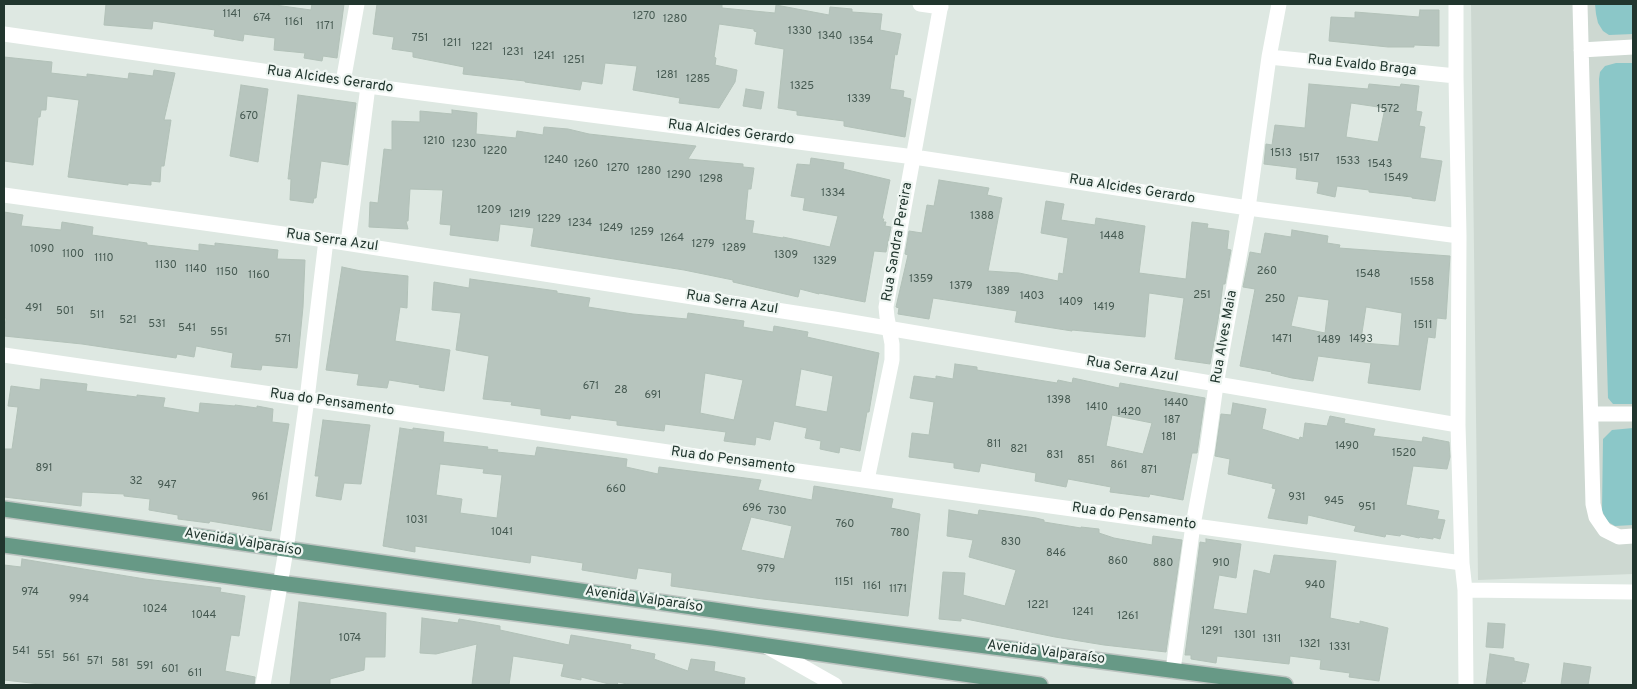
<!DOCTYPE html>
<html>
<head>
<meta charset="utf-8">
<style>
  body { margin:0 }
  #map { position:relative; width:1637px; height:689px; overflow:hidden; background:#dee8e2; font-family:Overpass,sans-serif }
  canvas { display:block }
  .frame { position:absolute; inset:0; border:5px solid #21362e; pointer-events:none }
</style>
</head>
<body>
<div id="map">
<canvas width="1637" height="689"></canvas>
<div class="frame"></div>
</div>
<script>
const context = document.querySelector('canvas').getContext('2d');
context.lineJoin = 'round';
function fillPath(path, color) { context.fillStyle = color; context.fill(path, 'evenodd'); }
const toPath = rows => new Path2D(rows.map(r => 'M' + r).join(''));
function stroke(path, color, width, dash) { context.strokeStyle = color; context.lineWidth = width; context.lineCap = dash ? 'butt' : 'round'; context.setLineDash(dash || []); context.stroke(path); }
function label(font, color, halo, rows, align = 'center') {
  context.font = font + ' Overpass,sans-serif'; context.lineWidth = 4.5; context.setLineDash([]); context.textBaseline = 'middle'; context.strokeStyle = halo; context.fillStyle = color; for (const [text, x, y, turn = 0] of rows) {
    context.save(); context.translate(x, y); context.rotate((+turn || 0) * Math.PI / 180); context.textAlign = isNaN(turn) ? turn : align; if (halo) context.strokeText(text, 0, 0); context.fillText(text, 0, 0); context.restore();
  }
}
fillPath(toPath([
  [1471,4,1633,4,1633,574,1478,580]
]), '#cdd8d1');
fillPath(toPath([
  [1595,4,1633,4,1633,34,1609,35,1603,31,1598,23,1596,14],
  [1616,63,1633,63,1633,404,1613,404,1608,398,1599,79,1600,72,1605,66],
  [1633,428,1633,525,1615,526,1608,522,1602,511,1603,439,1612,430]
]), '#8bc7c8');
const building = toPath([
  [106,4,268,4,311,10,312,4,344,4,337,58,323,56,322,61,304,58,305,53,274,50,275,38,244,34,243,41,214,36,215,30,153,21,152,29,104,25,106,4],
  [377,4,710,4,722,5,722,8,775,13,776,5,829,15,830,7,852,9,852,12,882,14,880,30,901,34,897,55,895,54,890,89,904,91,903,97,911,99,905,137,844,126,844,121,797,115,797,111,778,108,784,49,755,44,757,32,754,31,754,29,719,24,714,57,716,58,715,65,737,70,735,82,719,108,679,103,680,98,633,90,637,66,605,63,602,84,582,81,580,90,525,82,525,81,463,74,464,67,413,57,413,52,392,49,394,37,373,34,377,4],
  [1420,10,1439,10,1439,46,1414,45,1414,47,1388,47,1329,41,1331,17,1355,18,1355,12,1419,17,1420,10],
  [4,57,52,62,51,73,87,77,87,74,128,79,129,73,153,76,154,70,175,73,164,120,171,120,164,166,161,166,160,182,151,181,151,185,128,183,128,185,68,177,79,100,47,96,46,110,41,110,40,117,38,117,33,165,4,161,4,57],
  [1309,84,1368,89,1369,84,1400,87,1401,84,1419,86,1416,111,1422,112,1419,126,1425,127,1420,158,1442,161,1435,201,1412,198,1412,197,1369,192,1369,190,1337,186,1335,197,1317,193,1319,182,1296,179,1297,168,1264,164,1266,144,1272,145,1275,125,1305,128,1309,84],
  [1351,103,1385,108,1378,142,1346,137,1351,103],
  [241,85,268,89,258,162,230,156,241,85],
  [746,89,764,92,761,109,743,106,746,89],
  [298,95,356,103,348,165,321,161,316,198,314,198,313,203,290,200,291,179,288,179,298,95],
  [452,110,477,113,476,134,516,138,517,131,543,135,544,127,568,129,589,134,696,146,688,159,743,164,743,167,754,168,751,189,748,189,745,220,754,221,752,233,783,238,783,237,830,247,838,216,803,210,805,198,791,196,797,164,810,165,811,158,844,163,843,169,890,180,882,219,884,219,883,222,886,222,885,226,891,227,886,252,874,251,865,302,819,293,819,294,800,289,798,297,733,282,733,280,684,270,531,246,534,228,500,224,498,241,450,235,451,225,440,224,443,190,410,189,408,221,406,221,408,229,369,227,370,202,378,203,384,149,392,150,392,121,420,122,420,111,452,114,452,110],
  [939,180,989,188,987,195,1002,198,988,271,1019,273,1058,281,1059,273,1063,274,1068,238,1041,233,1046,201,1064,204,1061,220,1095,225,1096,218,1145,226,1139,273,1186,279,1192,222,1208,224,1207,228,1229,231,1227,249,1231,250,1225,284,1223,284,1219,314,1210,364,1175,359,1184,298,1149,293,1145,337,1072,330,1072,331,1015,322,1017,311,933,298,929,319,898,314,899,308,896,307,908,255,905,254,909,231,922,233,927,205,934,206,939,180],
  [4,212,23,215,21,226,61,230,62,222,93,227,92,235,147,243,147,245,199,251,199,244,215,246,215,243,278,250,277,259,305,260,303,307,297,368,262,365,261,370,231,367,233,353,196,346,194,357,177,354,176,358,82,344,4,336,6,318,4,318,4,212],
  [1292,230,1328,236,1327,243,1340,245,1339,248,1450,256,1446,319,1437,318,1435,338,1428,337,1420,390,1368,383,1371,363,1318,356,1313,381,1292,378,1271,373,1272,372,1240,366,1255,289,1243,287,1250,252,1261,254,1265,233,1291,237,1292,230],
  [1298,296,1329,300,1325,333,1291,326,1298,296],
  [1366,307,1402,313,1399,346,1364,343,1365,339,1361,339,1366,307],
  [342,267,361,271,408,276,407,308,400,307,395,341,450,350,444,391,419,387,420,385,389,380,387,388,357,385,359,374,326,370,342,267],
  [470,279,557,291,557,293,590,298,588,307,633,314,687,319,688,313,744,321,743,327,773,332,774,326,808,332,807,337,879,353,869,412,867,412,860,451,840,447,839,453,820,449,821,441,805,438,807,428,774,421,770,440,756,437,755,445,724,441,726,432,665,424,664,431,617,425,617,421,571,415,570,419,541,415,541,409,511,405,512,402,483,399,489,356,456,350,461,313,432,310,434,282,469,288,470,279],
  [801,369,833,376,827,412,795,406,801,369],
  [705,373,743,380,734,420,700,413,705,373],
  [955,364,977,367,977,370,1057,383,1058,380,1072,383,1073,378,1119,388,1120,383,1205,398,1197,453,1192,453,1183,500,1150,494,1149,497,1110,492,1111,487,1068,479,1066,487,1035,481,1036,473,981,463,979,472,954,468,954,463,909,457,912,433,929,435,934,402,910,398,914,376,936,379,936,376,953,379,955,364],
  [1112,415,1152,423,1143,454,1106,446,1112,415],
  [41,379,87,384,86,391,137,397,137,395,165,398,163,407,199,413,200,403,235,406,235,405,257,408,257,406,273,409,272,422,289,424,271,531,210,521,209,523,178,519,178,515,149,510,150,499,124,496,124,494,82,492,81,506,4,497,4,449,12,449,18,407,8,406,11,386,40,390,41,379],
  [1233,403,1266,409,1262,429,1299,440,1300,437,1303,438,1305,423,1327,426,1330,416,1345,419,1344,423,1375,429,1373,436,1422,442,1423,437,1449,442,1450,457,1447,469,1413,466,1406,505,1439,511,1437,519,1445,520,1440,539,1433,537,1433,539,1420,537,1419,538,1401,534,1400,536,1386,534,1385,537,1354,531,1356,526,1308,515,1307,524,1268,518,1276,489,1272,488,1273,484,1228,474,1230,459,1215,456,1221,414,1231,415,1233,403],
  [323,420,370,425,361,484,344,483,341,500,316,496,319,476,315,476,323,420],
  [400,428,413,430,413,428,444,432,443,442,488,447,487,449,498,450,497,452,535,456,537,447,627,459,626,467,658,474,659,467,761,480,758,490,812,500,814,486,893,499,891,508,920,514,908,616,763,599,671,586,672,573,638,568,636,579,582,570,583,563,531,555,530,563,415,546,415,552,383,546,400,428],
  [440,464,484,469,483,473,502,475,497,518,460,513,462,499,436,495,440,464],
  [751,517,792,526,784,559,741,550,751,517],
  [949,510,978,515,979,510,1036,518,1044,520,1044,522,1081,528,1081,527,1099,529,1099,533,1114,538,1152,545,1153,536,1182,540,1166,652,1104,645,1055,637,961,618,961,621,939,619,943,572,965,573,963,595,1005,606,1016,570,969,557,973,540,947,536,949,510],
  [1206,539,1241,544,1236,578,1219,575,1213,609,1247,614,1254,570,1270,574,1274,555,1336,561,1330,618,1360,624,1360,621,1388,628,1379,681,1349,677,1350,673,1320,669,1321,660,1290,656,1289,664,1217,656,1216,663,1191,659,1191,655,1185,655,1200,542,1206,543,1206,539],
  [22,559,145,579,221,588,220,592,245,596,239,636,231,635,225,671,255,677,254,685,49,685,4,680,4,565,21,567,22,559],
  [299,602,386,613,385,657,365,657,364,670,330,679,330,685,290,685,299,602],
  [422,618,458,623,459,619,500,626,500,630,569,645,571,635,631,645,630,649,655,654,654,659,688,671,691,659,715,662,714,671,745,678,744,685,632,685,618,682,617,685,613,685,581,677,581,680,561,676,564,664,513,656,509,685,472,685,477,644,436,654,420,653,422,618],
  [1488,623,1505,624,1503,648,1486,647,1488,623],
  [1490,654,1514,658,1514,661,1529,664,1525,682,1522,681,1522,685,1486,685,1490,654],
  [1564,663,1591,667,1588,685,1561,685,1564,663]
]);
fillPath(building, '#b7c5be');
stroke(building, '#b2c1b8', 1);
const major = toPath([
  [4,509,756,616,1285,685],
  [4,545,279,583,712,638,1040,685]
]);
stroke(major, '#bcc3c0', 18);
stroke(toPath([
  [920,4,941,7],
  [1456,4,1456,76,1459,236,1458,425,1462,563,1465,590,1466,685],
  [1580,4,1593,504,1596,517,1605,530,1619,537,1633,536],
  [4,34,368,86,914,157,1248,208,1459,236],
  [1581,50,1633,47],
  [1269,57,1456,76],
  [343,82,357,4],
  [4,195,326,240,834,319,1458,425],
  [348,243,368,86],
  [4,355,798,471,1462,563],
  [1591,414,1633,414],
  [867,480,892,360,892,344,887,317,886,307,941,4],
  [1465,590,1633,592],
  [766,646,835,685],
  [1173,670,1193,525,1207,450,1216,385,1248,208,1269,57,1279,4],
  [263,685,286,550,307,399,326,240]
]), '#fff', 15);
stroke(major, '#679986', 15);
label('11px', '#465a52', null, [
  ["1141",232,15],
  ["1270",644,17],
  ["674",262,19],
  ["1280",675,20],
  ["1161",294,23],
  ["1171",325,27],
  ["1330",800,32],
  ["1340",830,37],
  ["751",420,39],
  ["1354",861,42],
  ["1211",452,44],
  ["1221",482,48],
  ["1231",513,53],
  ["1241",544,57],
  ["1251",574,61],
  ["1281",667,76],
  ["1285",698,80],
  ["1325",802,87],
  ["1339",859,100],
  ["1572",1388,110],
  ["670",249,117],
  ["1210",434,142],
  ["1230",464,145],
  ["1220",495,152],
  ["1513",1281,154],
  ["1517",1309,159],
  ["1240",556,161],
  ["1533",1348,162],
  ["1260",586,165],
  ["1543",1380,165],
  ["1270",618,169],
  ["1280",649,172],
  ["1290",679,176],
  ["1549",1396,179],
  ["1298",711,180],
  ["1334",833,194],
  ["1209",489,211],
  ["1219",520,215],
  ["1388",982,217],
  ["1229",549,220],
  ["1234",580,224],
  ["1249",611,229],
  ["1259",642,233],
  ["1448",1112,237],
  ["1264",672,239],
  ["1279",703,245],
  ["1289",734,249],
  ["1090",42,250],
  ["1100",73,255],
  ["1309",786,256],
  ["1110",104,259],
  ["1329",825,262],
  ["1130",166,266],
  ["1140",196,270],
  ["260",1267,272],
  ["1150",227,273],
  ["1548",1368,275],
  ["1160",259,276],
  ["1359",921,280],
  ["1558",1422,283],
  ["1379",961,287],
  ["1389",998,292],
  ["251",1202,296],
  ["1403",1032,297],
  ["250",1275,300],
  ["1409",1071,303],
  ["1419",1104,308],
  ["491",34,309],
  ["501",65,312],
  ["511",97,316],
  ["521",128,321],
  ["531",157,325],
  ["1511",1423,326],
  ["541",187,329],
  ["551",219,333],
  ["571",283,340],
  ["1471",1282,340],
  ["1493",1361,340],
  ["1489",1329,341],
  ["671",591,387],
  ["28",621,391],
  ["691",653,396],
  ["1398",1059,401],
  ["1440",1176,404],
  ["1410",1097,408],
  ["1420",1129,413],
  ["187",1172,421],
  ["181",1169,438],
  ["811",994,445],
  ["1490",1347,447],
  ["821",1019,450],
  ["1520",1404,454],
  ["831",1055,456],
  ["851",1086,461],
  ["861",1119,466],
  ["891",44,469],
  ["871",1149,471],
  ["32",136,482],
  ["947",167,486],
  ["660",616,490],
  ["961",260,498],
  ["931",1297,498],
  ["945",1334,502],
  ["951",1367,508],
  ["696",752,509],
  ["730",777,512],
  ["1031",417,521],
  ["760",845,525],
  ["1041",502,533],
  ["780",900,534],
  ["830",1011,543],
  ["846",1056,554],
  ["860",1118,562],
  ["880",1163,564],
  ["910",1221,564],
  ["979",766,570],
  ["1151",844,583],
  ["940",1315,586],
  ["1161",872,587],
  ["1171",898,590],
  ["974",30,593],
  ["994",79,600],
  ["1221",1038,606],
  ["1024",155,610],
  ["1241",1083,613],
  ["1044",204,616],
  ["1261",1128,617],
  ["1291",1212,632],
  ["1301",1245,636],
  ["1074",350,639],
  ["1311",1272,640],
  ["1321",1310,645],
  ["1331",1340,648],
  ["541",21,652],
  ["551",46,656],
  ["561",71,659],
  ["571",95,662],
  ["581",120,664],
  ["591",145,667],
  ["601",170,670],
  ["611",195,674]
]);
label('14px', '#21362e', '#eef5f1', [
  ["Rua Evaldo Braga",1362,66,6],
  ["Rua Alcides Gerardo",330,80,8],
  ["Rua Alcides Gerardo",731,133,7],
  ["Rua Alcides Gerardo",1132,190,9],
  ["Rua Serra Azul",332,241,8],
  ["Rua Sandra Pereira",898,242,-80],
  ["Rua Serra Azul",732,303,9],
  ["Rua Alves Maia",1225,337,-80],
  ["Rua Serra Azul",1132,370,10],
  ["Rua do Pensamento",332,403,8],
  ["Rua do Pensamento",733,461,8],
  ["Rua do Pensamento",1134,517,8],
  ["Avenida Valparaíso",243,543,9],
  ["Avenida Valparaíso",644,600,8],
  ["Avenida Valparaíso",1046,653,7]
]);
</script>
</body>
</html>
